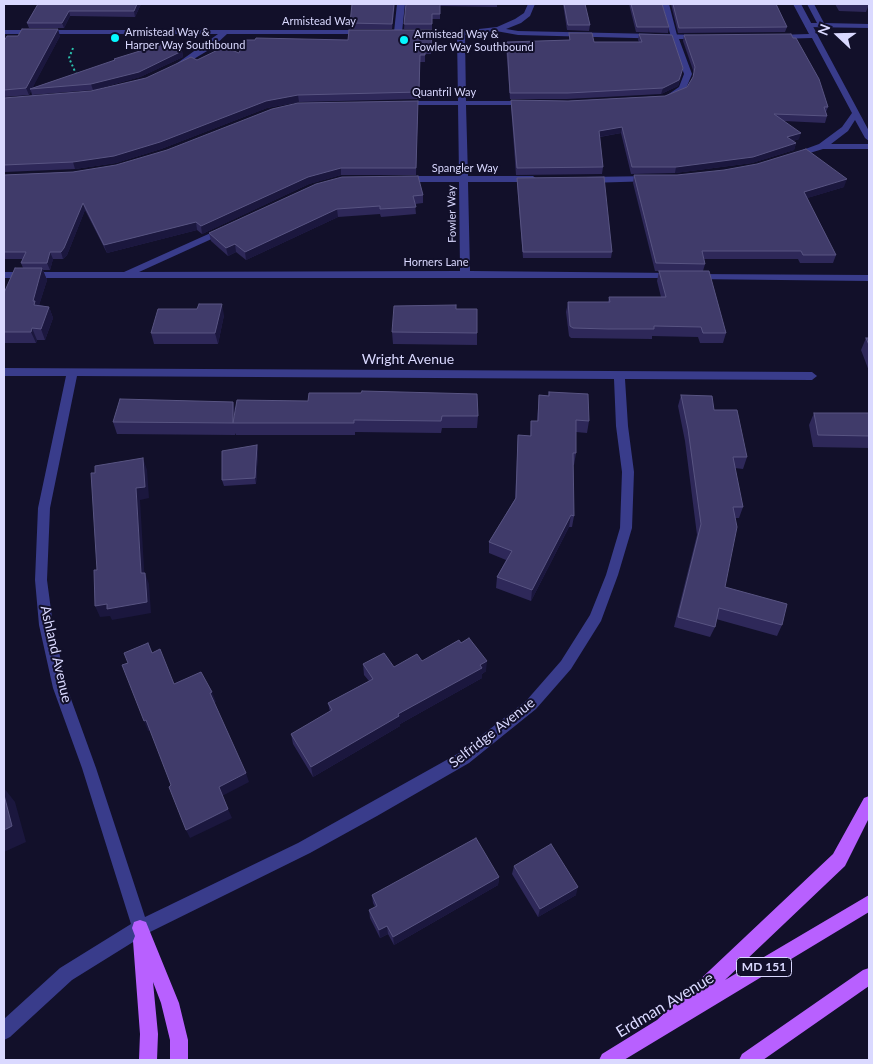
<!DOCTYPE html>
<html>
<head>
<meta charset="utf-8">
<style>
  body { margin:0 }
  #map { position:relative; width:873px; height:1064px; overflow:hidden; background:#12102a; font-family:Lato,sans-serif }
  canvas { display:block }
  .frame { position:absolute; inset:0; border:5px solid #dad9ff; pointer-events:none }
  .north { position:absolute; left:813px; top:10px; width:50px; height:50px; -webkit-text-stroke:4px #12102a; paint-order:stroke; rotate:291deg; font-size:14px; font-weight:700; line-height:20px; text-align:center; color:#dad9ff }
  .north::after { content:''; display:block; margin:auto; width:18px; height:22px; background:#dad9ff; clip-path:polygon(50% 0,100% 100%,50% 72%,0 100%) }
</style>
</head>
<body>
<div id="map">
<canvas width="873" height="1064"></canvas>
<div class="frame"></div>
<div class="north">N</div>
</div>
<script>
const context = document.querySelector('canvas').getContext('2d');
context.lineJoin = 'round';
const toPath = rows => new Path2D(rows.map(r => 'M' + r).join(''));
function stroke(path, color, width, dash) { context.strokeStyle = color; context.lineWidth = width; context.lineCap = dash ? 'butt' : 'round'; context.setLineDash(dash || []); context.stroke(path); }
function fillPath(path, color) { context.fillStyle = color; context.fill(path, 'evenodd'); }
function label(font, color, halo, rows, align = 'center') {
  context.font = font + ' Lato,sans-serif'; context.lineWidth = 4; context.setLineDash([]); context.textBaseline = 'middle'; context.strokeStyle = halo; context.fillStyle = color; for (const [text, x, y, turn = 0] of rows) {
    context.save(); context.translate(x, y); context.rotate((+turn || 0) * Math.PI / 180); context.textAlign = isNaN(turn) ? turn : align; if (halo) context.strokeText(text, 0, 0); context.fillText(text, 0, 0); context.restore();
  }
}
stroke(toPath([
  [73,48,69,58,77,76]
]), '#2bc1ad', 2, [2, 2.5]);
fillPath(toPath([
  [662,4,669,4,678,39,671,37,662,4],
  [807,4,814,4,824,23,869,24,869,28,805,27,805,23,817,23,807,4]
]), '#393c8b');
fillPath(toPath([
  [397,4,405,4,402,32,398,34,394,32,397,4],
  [528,4,535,4,530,16,521,23,506,29,518,31,701,35,705,37,701,39,679,39,692,74,685,91,670,98,666,96,679,87,684,74,672,39,518,35,496,31,465,35,466,101,528,101,532,103,528,105,466,105,468,176,533,176,537,179,533,182,468,182,470,271,674,273,677,274,677,278,4,278,4,272,124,272,224,227,227,228,227,232,139,272,460,271,459,182,403,182,399,179,403,176,459,176,458,105,403,105,399,103,403,101,458,101,457,35,416,34,412,32,416,30,461,31,497,27,515,19,524,13,528,4],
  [793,4,801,4,869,131,869,141,865,138,855,120,848,131,831,144,869,144,869,149,823,149,793,158,789,155,819,144,842,127,852,113,812,38,776,39,772,37,776,35,809,34,793,4],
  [4,30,364,30,368,32,364,34,227,34,212,48,179,68,175,66,176,64,218,34,4,34,4,30],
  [651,176,655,179,654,181,588,183,584,180,588,177,651,176],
  [694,274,869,275,869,281,691,279,689,277,694,274],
  [4,368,812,372,817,376,812,380,625,379,628,426,634,472,632,528,618,575,601,621,571,669,536,709,469,763,377,816,310,853,146,934,72,980,10,1037,4,1040,4,1019,60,968,131,924,82,768,53,688,39,625,35,580,38,508,66,376,4,376,4,368],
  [77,376,614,379,616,426,622,472,620,528,606,575,590,615,561,661,526,701,459,753,298,843,145,917,96,768,67,688,53,625,47,580,50,508,77,376]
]), '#393c8b');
fillPath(toPath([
  [869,796,869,818,845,866,725,980,869,895,869,912,624,1060,599,1060,602,1054,657,1020,833,854,864,798,869,796],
  [140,920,146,922,179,1003,188,1040,188,1060,170,1060,170,1040,161,1003,153,982,158,1034,157,1060,139,1060,140,1034,133,941,135,936,132,928,134,922,140,920],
  [869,968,869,986,763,1060,739,1060,742,1054,863,970,869,968]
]), '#b860ff');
fillPath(toPath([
  [38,4,141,4,135,17,70,16,64,28,29,28,27,23],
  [395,4,392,29,350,29,350,23],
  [406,4,506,4,497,4,497,7,440,6,440,19,432,19,432,29,404,29],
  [563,4,585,4,590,25,589,31,567,30],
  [629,4,662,4,669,27,668,33,636,32],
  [671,4,776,4,787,27,785,32,678,33],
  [835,4,869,4,866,12,839,11],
  [432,30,431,54,425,54,425,62,420,62,419,99,299,102,267,108,161,149,116,163,75,169,4,172,4,173,4,98,91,91,146,78,197,60,239,53],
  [569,33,594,42,639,42,638,40,639,34,682,74,678,86,661,94,567,99,510,99,506,47,507,42,569,40],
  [684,35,828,107,826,112,827,116,825,123,784,121,799,139,793,141,796,143,794,150,752,163,675,173,631,174,621,133,600,137,603,167,602,174,516,175,511,106,511,100,568,101,665,96,687,87,693,77,694,73,683,41],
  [60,36,32,88,114,61,114,59,182,51,183,57,140,77,93,90,32,95,31,91,29,95,4,97,4,41],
  [418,101,416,175,341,175,309,184,202,234,197,230,107,253,85,210,67,255,63,259,53,259,50,270,43,270,47,280,39,305,49,307,53,318,45,340,37,340,36,343,4,343,4,293,23,268,21,263,23,259,4,259,4,175,73,172,116,165],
  [634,175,844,187,807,198,836,255,833,263,800,263,798,259,704,259,705,264,703,271,726,333,723,343,700,343,698,337,652,336,652,339,571,338,569,336,566,312,568,302,608,302,609,297,661,297,657,281,659,271,655,271,633,183],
  [517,178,612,252,611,258,523,258,517,184],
  [316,184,423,195,423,203,415,204,416,214,381,217,380,214,338,217,246,260,236,252,228,256,211,241,209,233],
  [456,309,477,309,477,345,393,344,392,332],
  [224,315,218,344,154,344,151,333],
  [866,338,869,338,869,371,861,350],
  [549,392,589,421,587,433,576,432,576,453,574,465,573,465,574,516,572,527,569,527,531,601,496,588,497,577,506,560,489,553,489,542,515,499,518,435,530,436,531,421,537,421,539,395,548,396],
  [681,395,714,410,747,457,743,469,735,468,743,507,739,518,735,518,725,587,782,625,777,636,716,619,715,627,710,637,674,627,697,535,685,441,678,406],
  [233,402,235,412,478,416,477,428,442,428,441,433,355,432,355,435,236,435,235,433,235,435,117,434,113,422],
  [814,413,869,413,869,448,813,447,809,425],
  [257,445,258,451,256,484,224,486,222,480],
  [422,661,486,671,482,674,482,678,400,724,400,726,313,777,293,744,291,734,330,712,328,703,369,681,364,675,363,664,394,667],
  [514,866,576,895,538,917,512,874],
  [499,877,498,885,394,945,388,934,380,938,370,918,369,910,375,907,373,903,372,895]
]), '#2e2859');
fillPath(toPath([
  [137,4,141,4,135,17,134,11],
  [394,4,395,4,392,29,392,24],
  [69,11,70,16,64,28,62,23],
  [58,29,60,36,32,89,30,89,31,91,29,95,26,88],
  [182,51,183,57,140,77,93,90,91,84],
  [683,68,682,74,678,86,661,94,663,88],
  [298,95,299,102,267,108,161,149,116,163,75,169,73,162,266,101],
  [622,127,621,133,598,137,599,131],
  [801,133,799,139,785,143,787,137],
  [796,143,794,150,752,163,675,173,676,167],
  [341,168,341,175,309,184,202,234,201,226,308,177],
  [847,179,844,187,801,200,804,192],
  [83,203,85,210,67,255,63,259,61,252],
  [337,209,338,217,246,260,245,252],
  [196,222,197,230,107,253,104,245],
  [235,244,236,252,228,256,226,248],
  [50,252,53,259,50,270,47,263],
  [42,268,47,280,38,309,34,305,33,301],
  [222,304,224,315,218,344,215,333],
  [49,307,53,318,45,340,41,329],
  [32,328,37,340,36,343,31,332],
  [233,402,236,414,233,423,235,435,233,423],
  [257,445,258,451,256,484,255,478],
  [143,458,147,470,149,498,140,500,145,585,141,573,136,488],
  [571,515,569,527,531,601,532,590],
  [145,573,149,584,151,613,112,620,110,616,100,617,95,606],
  [487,661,486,671,482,674,482,678,400,724,400,726,313,777,311,767],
  [212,692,216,702,213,703,210,693],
  [146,720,151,730,148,731,144,721],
  [246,773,249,782,222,796,219,787],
  [4,788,15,802,26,842,4,852],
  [228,809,232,818,190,838,186,830],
  [499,877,498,885,394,945,393,937],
  [578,887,576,895,538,917,540,909],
  [387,926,388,934,380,938,379,930]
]), '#1b173e');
const building = toPath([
  [38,4,137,4,134,11,69,11,62,23,27,23,38,4],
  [352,4,394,4,392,24,350,23,352,4],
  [406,4,440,4,440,14,432,14,432,24,404,24,406,4],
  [564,4,585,4,590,25,568,25,564,4],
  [631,4,662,4,669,27,637,27,631,4],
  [673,4,776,4,787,27,679,28,673,4],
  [22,29,58,29,26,88,4,90,4,41,7,36,18,36,22,29],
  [349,30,432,30,431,47,425,47,425,55,420,55,419,92,298,95,266,101,160,142,114,156,73,162,4,165,4,98,91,91,146,78,191,57,197,60,224,47,239,53,243,40,255,40,256,38,348,40,349,30],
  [569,33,592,33,594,42,642,42,639,34,672,35,683,68,679,80,663,88,568,93,510,93,507,42,570,40,569,33],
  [791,34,793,38,796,38,819,79,828,107,824,107,827,116,774,114,801,133,787,137,796,143,753,157,676,167,632,167,622,127,599,131,603,167,517,168,511,100,568,101,665,96,687,87,693,77,695,67,684,35,791,34],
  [169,42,182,51,139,72,91,84,30,89,115,60,114,59,169,42],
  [418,101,416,168,341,168,308,177,201,226,196,222,104,245,83,203,64,248,61,252,50,252,47,263,21,263,26,252,4,252,4,175,73,172,116,165,167,150,272,109,298,103,418,101],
  [806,149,847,179,804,192,836,255,803,255,801,251,702,251,705,264,656,263,634,175,677,175,724,170,757,164,806,149],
  [418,176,423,195,413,196,416,207,380,209,380,206,337,209,245,252,235,244,226,248,209,233,316,184,342,177,418,176],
  [604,177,612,252,523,252,517,178,604,177],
  [15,268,42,268,33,301,35,301,34,305,49,307,41,329,32,328,31,332,4,332,4,293,15,268],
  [659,271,709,271,726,333,703,333,701,327,654,326,654,329,608,329,573,328,570,326,568,302,610,302,609,297,666,297,659,271],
  [199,304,222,304,215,333,151,333,158,309,197,309,199,304],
  [456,305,456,309,477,309,477,333,392,332,394,306,456,305],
  [866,338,869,338,869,345,866,338],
  [362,391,477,394,478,416,442,416,441,421,354,420,354,423,233,423,237,400,308,401,309,393,361,393,362,391],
  [549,392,588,394,589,421,576,420,576,453,573,453,574,516,571,515,532,590,497,577,512,551,489,542,516,498,518,435,531,436,531,421,538,421,539,395,549,396,549,392],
  [681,395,712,396,714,410,737,410,747,457,733,457,743,507,733,507,737,527,725,587,787,604,782,625,719,608,715,627,678,617,701,524,688,429,681,395],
  [120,399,233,402,233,423,113,422,120,399],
  [814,413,869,413,869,436,818,435,814,413],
  [257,445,255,478,222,480,222,451,257,445],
  [143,458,145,487,136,488,141,573,145,573,147,602,107,609,107,604,95,606,94,570,97,570,91,473,95,473,95,466,143,458],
  [469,638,487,661,480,665,482,668,398,714,399,716,311,767,291,734,332,710,328,703,373,679,363,664,384,653,394,667,417,654,422,661,459,640,461,643,469,638],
  [148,643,152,653,160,649,174,684,201,672,212,692,210,693,246,773,219,787,228,809,186,830,169,787,171,785,146,720,144,721,122,665,128,663,124,653,148,643],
  [4,795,12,826,4,830,4,795],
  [476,838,499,877,393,937,387,926,379,930,369,910,377,906,372,895,476,838],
  [551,844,578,887,540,909,514,866,551,844]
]);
fillPath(building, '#403b6a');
stroke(building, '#585482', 1);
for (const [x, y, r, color] of [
  [115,38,5,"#05f8ff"],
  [404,40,5,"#05f8ff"]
]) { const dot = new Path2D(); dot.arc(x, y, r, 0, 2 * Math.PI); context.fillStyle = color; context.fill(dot); stroke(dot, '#12102a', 2); }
label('11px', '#dad9ff', '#12102a', [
  ["Armistead Way",319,21],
  ["Quantril Way",444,92],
  ["Spangler Way",465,168],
  ["Fowler Way",452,214,-91],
  ["Horners Lane",436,262]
]);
label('11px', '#dad9ff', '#12102a', [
  ["Armistead Way &",125,32],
  ["Harper Way Southbound",125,45],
  ["Armistead Way &",414,34],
  ["Fowler Way Southbound",414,47]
], 'left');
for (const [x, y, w] of [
  [764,967,55]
]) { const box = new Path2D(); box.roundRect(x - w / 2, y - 9.5, w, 19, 4); context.fillStyle = '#12102a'; context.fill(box); stroke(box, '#dad9ff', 1); }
label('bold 12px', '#dad9ff', null, [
  ["MD 151",764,967]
]);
label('14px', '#dad9ff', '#12102a', [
  ["Wright Avenue",408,359],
  ["Ashland Avenue",56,654,77],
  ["Selfridge Avenue",492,733,-38]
]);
label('16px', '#dad9ff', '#12102a', [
  ["Erdman Avenue",665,1005,-31]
]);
</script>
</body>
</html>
